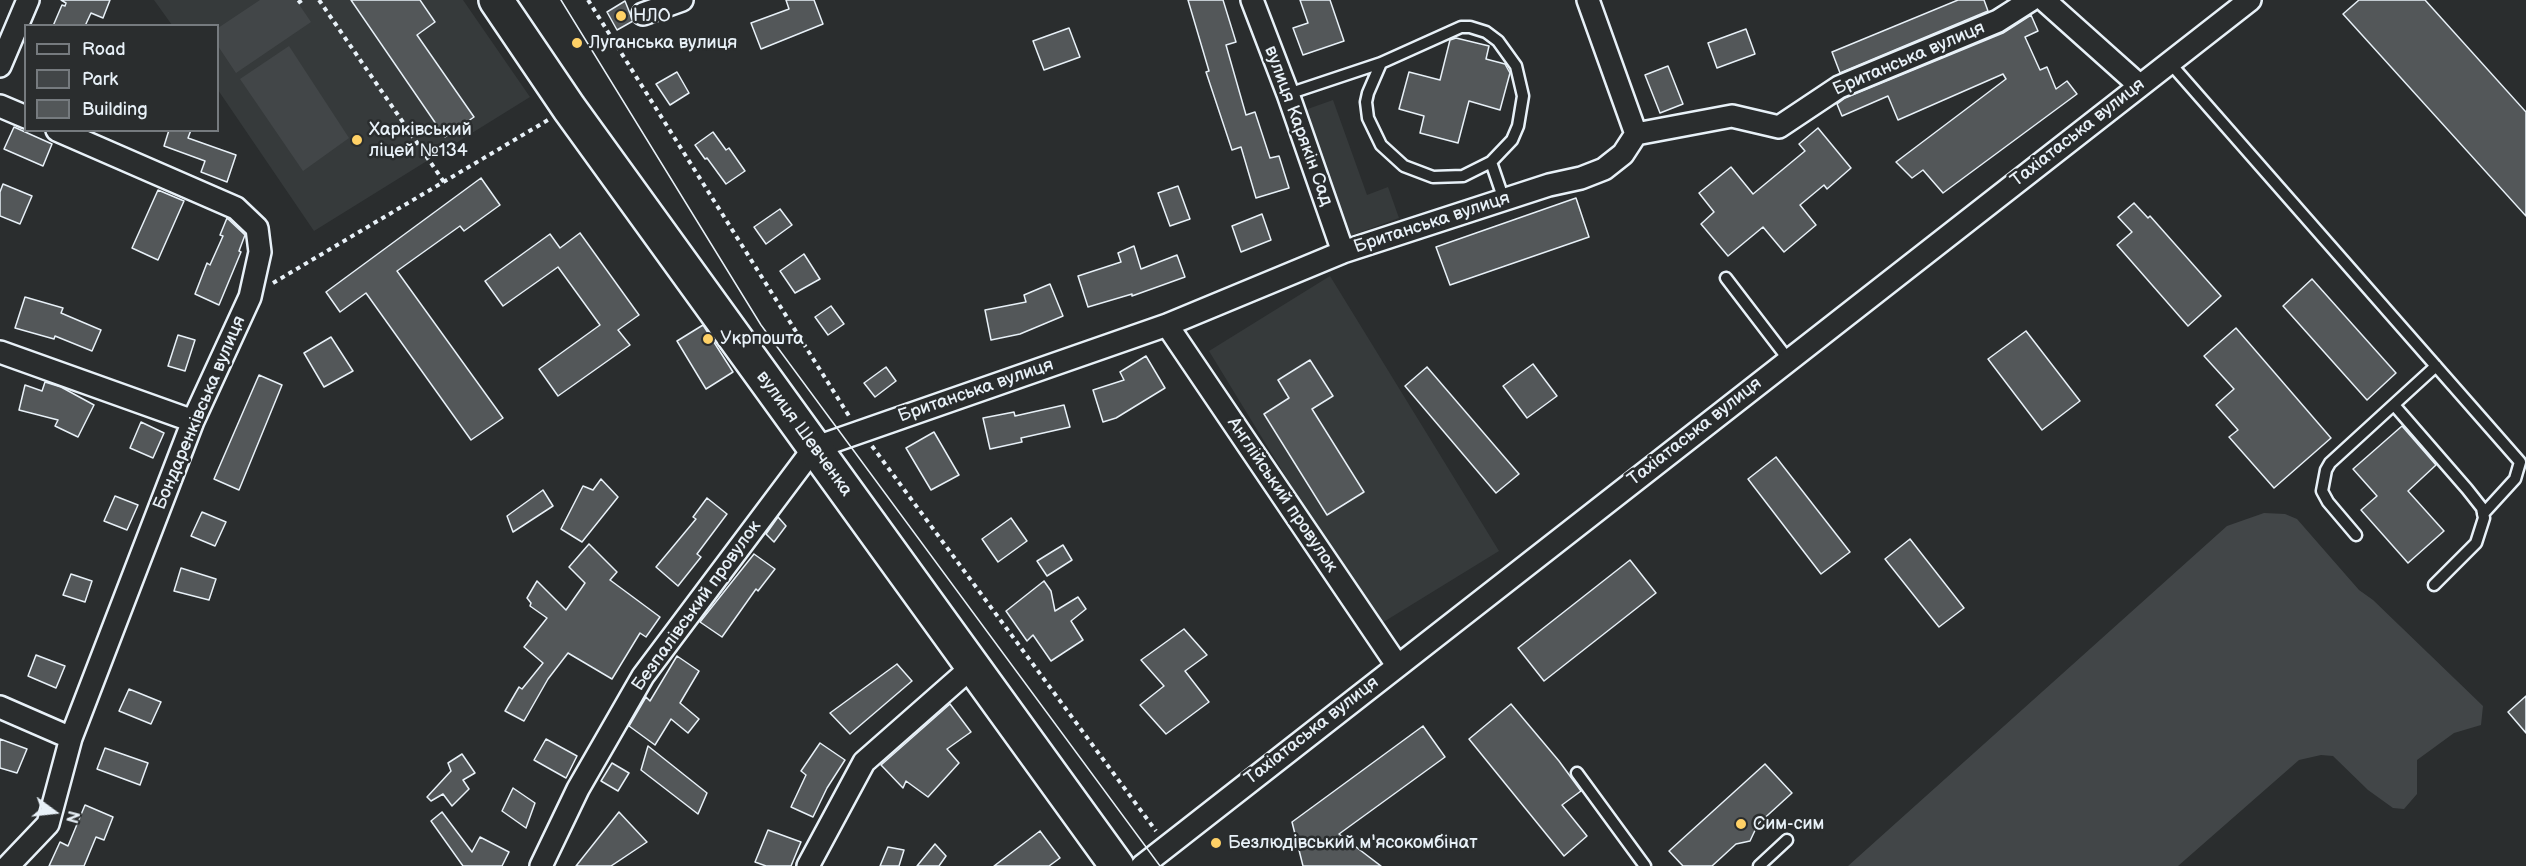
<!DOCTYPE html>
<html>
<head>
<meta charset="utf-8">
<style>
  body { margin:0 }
  #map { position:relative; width:2526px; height:866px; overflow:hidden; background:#2a2d2e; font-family:"Balsamiq Sans",sans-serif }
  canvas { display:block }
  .legend { position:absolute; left:24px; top:24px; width:195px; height:108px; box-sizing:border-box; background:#2a2d2e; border:2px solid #767b7f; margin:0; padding:8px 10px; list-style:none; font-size:18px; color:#e8f1f8 }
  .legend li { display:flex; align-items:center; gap:12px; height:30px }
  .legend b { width:30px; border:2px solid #767b7f }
  .north { position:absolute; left:24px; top:782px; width:60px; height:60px; -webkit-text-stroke:4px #2a2d2e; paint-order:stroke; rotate:105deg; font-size:16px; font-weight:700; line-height:24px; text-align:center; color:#e8f1f8 }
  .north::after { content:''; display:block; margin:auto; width:21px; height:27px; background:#e8f1f8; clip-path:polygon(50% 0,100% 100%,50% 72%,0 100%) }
</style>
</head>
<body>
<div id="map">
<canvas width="2526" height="866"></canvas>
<ul class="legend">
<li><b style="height:8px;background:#2a2d2e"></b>Road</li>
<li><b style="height:16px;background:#424648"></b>Park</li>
<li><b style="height:16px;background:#535759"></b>Building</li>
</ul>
<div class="north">N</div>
</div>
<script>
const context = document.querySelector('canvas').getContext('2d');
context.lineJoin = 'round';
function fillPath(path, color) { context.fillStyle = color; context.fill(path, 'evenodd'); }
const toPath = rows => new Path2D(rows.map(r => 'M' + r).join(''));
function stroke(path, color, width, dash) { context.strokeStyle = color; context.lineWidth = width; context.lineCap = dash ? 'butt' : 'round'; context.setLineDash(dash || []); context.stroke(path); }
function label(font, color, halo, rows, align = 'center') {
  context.font = font + ' "Balsamiq Sans",sans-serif'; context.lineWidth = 5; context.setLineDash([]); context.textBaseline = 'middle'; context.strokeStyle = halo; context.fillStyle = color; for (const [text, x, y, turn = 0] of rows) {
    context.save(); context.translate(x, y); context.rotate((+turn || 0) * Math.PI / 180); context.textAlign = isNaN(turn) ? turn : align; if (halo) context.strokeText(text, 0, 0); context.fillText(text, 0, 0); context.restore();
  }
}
fillPath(toPath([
  [154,0,463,0,530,97,314,231,218,90,218,26,172,25],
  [1333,100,1367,195,1388,187,1399,218,1347,237,1302,111],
  [1330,276,1499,551,1377,626,1209,351]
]), '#363a3b');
fillPath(toPath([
  [260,0,296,0,311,22,236,73,218,46,218,28],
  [289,46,349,138,303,171,240,79],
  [2264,513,2285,514,2297,519,2359,590,2373,600,2483,706,2481,725,2454,733,2417,760,2417,794,2404,809,2393,808,2368,790,2333,756,2321,755,2299,760,2178,866,1848,866,2227,526]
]), '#424648');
const building = toPath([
  [61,0,110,0,103,18,91,13,85,26,53,26,62,5,65,6,66,3,61,0],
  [351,0,420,0,435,22,417,35,474,117,445,137,351,0],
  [786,0,814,0,823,24,761,49,751,23,789,9,786,0],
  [1188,0,1223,0,1236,42,1226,45,1246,115,1255,112,1270,158,1279,156,1289,188,1256,198,1241,147,1232,150,1206,72,1209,71,1188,0],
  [1300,0,1330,0,1344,41,1303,55,1293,28,1308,23,1300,0],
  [1958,0,1984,0,1988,11,1840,73,1832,52,1958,0],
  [2359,0,2425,0,2526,112,2526,216,2343,14,2359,0],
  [625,1,633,21,617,30,607,12,625,1],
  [2031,15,2038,31,2025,37,2040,70,2047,67,2056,89,2067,81,2077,94,1943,193,1923,170,1912,178,1896,162,2006,79,2003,74,1898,120,1888,96,1842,116,1837,104,1845,98,2003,33,2031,15],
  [1069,28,1080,57,1044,70,1033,41,1069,28],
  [1746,29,1755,54,1717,68,1708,43,1746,29],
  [1456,38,1489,46,1486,59,1505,64,1510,73,1500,110,1469,101,1458,143,1420,133,1424,116,1399,109,1409,72,1440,80,1450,40,1456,38],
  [1668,66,1683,104,1660,113,1645,75,1668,66],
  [677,72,689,93,670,105,656,84,677,72],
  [14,127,52,144,43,166,4,149,14,127],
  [1818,128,1851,168,1827,189,1824,185,1800,205,1816,225,1784,252,1763,227,1728,256,1701,224,1714,212,1699,193,1731,167,1753,194,1805,151,1799,144,1818,128],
  [169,130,191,130,188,138,236,155,227,182,201,172,205,161,164,146,169,130],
  [713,132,726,150,729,148,745,171,726,184,707,158,705,159,695,145,713,132],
  [481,178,500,205,464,231,460,226,397,271,503,418,471,440,366,293,340,312,326,292,481,178],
  [3,184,32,196,20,224,0,216,0,192,3,184],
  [1178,186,1190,219,1170,226,1158,193,1178,186],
  [158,190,184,201,158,260,132,248,158,190],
  [1576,198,1589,237,1450,285,1436,247,1576,198],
  [2134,203,2148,218,2150,216,2221,296,2188,326,2117,245,2132,232,2118,217,2134,203],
  [780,209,792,225,766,244,754,227,780,209],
  [1262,214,1271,240,1241,252,1232,226,1262,214],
  [227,218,245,235,239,251,241,252,219,305,195,294,207,263,210,265,223,236,220,235,227,218],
  [580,233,639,315,618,330,630,345,558,396,539,369,600,325,558,267,503,306,485,281,550,234,560,248,580,233],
  [1134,246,1141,269,1177,255,1185,277,1132,296,1132,294,1088,307,1078,276,1121,262,1118,253,1134,246],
  [804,254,820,279,795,293,780,271,804,254],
  [2312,279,2396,373,2367,400,2283,306,2312,279],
  [1050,284,1063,316,1020,334,991,340,985,310,1026,302,1024,295,1050,284],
  [25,297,63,308,61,313,101,330,92,351,55,336,54,339,15,328,25,297],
  [831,306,844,324,828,335,815,317,831,306],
  [703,325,733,372,706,389,677,341,703,325],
  [2236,328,2331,438,2274,488,2229,437,2238,430,2216,405,2234,389,2204,356,2236,328],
  [2026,331,2080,401,2042,430,1988,359,2026,331],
  [178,335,195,340,185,371,168,366,178,335],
  [331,337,353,371,324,387,304,353,331,337],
  [1146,356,1165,388,1116,418,1103,422,1093,390,1124,380,1120,372,1146,356],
  [1310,360,1333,396,1312,409,1364,492,1327,515,1264,414,1289,398,1278,380,1310,360],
  [1533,364,1557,396,1527,418,1503,386,1533,364],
  [886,367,896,381,875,397,864,383,886,367],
  [1427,367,1519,474,1496,493,1405,386,1427,367],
  [259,375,282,385,239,490,214,479,259,375],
  [45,382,61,387,94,405,78,437,55,426,58,420,19,410,25,385,42,391,45,382],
  [1064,405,1070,427,1021,438,1022,442,990,449,983,418,1014,412,1015,416,1064,405],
  [141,422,164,433,153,458,130,448,141,422],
  [2402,426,2436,465,2408,491,2444,531,2408,563,2361,510,2377,496,2353,469,2402,426],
  [934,432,959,475,931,490,906,448,934,432],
  [1776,457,1850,552,1821,574,1748,479,1776,457],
  [601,479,618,497,582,542,561,529,583,486,593,490,601,479],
  [543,490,553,506,513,532,507,516,543,490],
  [115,496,138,505,127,530,104,521,115,496],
  [707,498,727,514,697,554,701,557,678,586,656,567,696,519,693,517,707,498],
  [202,512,226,522,215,546,191,536,202,512],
  [778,517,786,526,774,542,766,534,778,517],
  [1011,518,1027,541,998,562,982,539,1011,518],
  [1910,539,1964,608,1939,627,1885,559,1910,539],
  [589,544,617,572,610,580,660,617,646,637,640,633,612,679,568,653,548,679,524,721,505,711,519,687,522,689,543,663,524,647,547,618,530,606,531,603,527,598,537,581,566,610,585,583,569,567,589,544],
  [1063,545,1072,560,1047,576,1037,561,1063,545],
  [754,554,775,569,758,591,756,589,722,637,700,622,754,554],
  [1630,560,1656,593,1544,681,1518,648,1630,560],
  [181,568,216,579,209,600,174,591,181,568],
  [71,574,92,581,85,602,63,595,71,574],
  [1044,581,1051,591,1055,611,1078,597,1086,609,1071,621,1083,640,1051,661,1033,635,1027,641,1006,611,1044,581],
  [1184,629,1207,655,1185,671,1209,702,1166,734,1140,705,1164,686,1141,660,1184,629],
  [36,655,65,666,56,688,28,676,36,655],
  [677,656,699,671,680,703,699,719,688,733,671,719,655,745,629,726,646,697,650,701,677,656],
  [897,664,912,681,850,734,830,713,897,664],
  [129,689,161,702,151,724,119,711,129,689],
  [2526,696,2526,733,2508,712,2526,696],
  [950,704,971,732,947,749,959,763,928,797,906,781,903,788,881,765,950,704],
  [1511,704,1559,761,1581,791,1562,805,1587,836,1564,856,1469,739,1511,704],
  [1423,726,1445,757,1339,834,1381,866,1303,866,1292,822,1423,726],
  [0,739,27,749,17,773,0,768,0,739],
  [546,739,577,756,566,778,534,760,546,739],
  [820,743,845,760,827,788,813,817,791,807,806,775,801,771,820,743],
  [648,746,707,793,698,814,641,770,648,746],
  [105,748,148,763,140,785,97,769,105,748],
  [462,754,475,773,463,780,469,789,452,806,443,794,431,801,427,797,451,771,448,763,462,754],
  [612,763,629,773,618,791,601,781,612,763],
  [1765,764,1792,793,1758,824,1750,841,1736,844,1712,866,1683,866,1669,851,1765,764],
  [513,788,535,803,526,828,502,811,513,788],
  [85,805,113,817,104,840,96,837,84,866,49,866,60,842,68,846,85,805],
  [442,812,472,852,480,837,509,852,502,866,463,866,431,821,442,812],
  [619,812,647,842,611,866,576,866,619,812],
  [768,830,801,842,791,866,766,866,755,862,768,830],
  [1040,831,1060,858,1049,866,994,866,1040,831],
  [935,844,946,856,939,866,917,866,935,844],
  [888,847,904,850,899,866,880,866,888,847]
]);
fillPath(building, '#535759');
stroke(building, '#e8f1f8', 1.5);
const service = toPath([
  [2170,63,2520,462,2515,479,2483,514],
  [1288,94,1381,63,1461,27,1470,27,1486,32,1498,41,1516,66,1523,96,1518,126,1512,140,1491,162,1463,176,1433,177,1404,166,1381,145,1368,118,1366,102,1368,93,1381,63],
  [1491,162,1504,200],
  [1726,278,1788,359],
  [2394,405,2467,489,2482,508,2484,518,2476,543,2434,585],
  [2356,535,2328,502,2322,491,2326,470,2330,463,2436,366],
  [1577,773,1645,866],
  [1759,866,1787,840]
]);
const minor = toPath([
  [1252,0,1288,94,1343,252],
  [1588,0,1636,134],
  [2044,0,2139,85],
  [643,14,682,0],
  [0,66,28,0],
  [0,106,26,117],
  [1167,325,1397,665],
  [0,352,193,421],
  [0,707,71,738],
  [8,866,48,824,71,738,193,421,250,297,260,252,257,228,236,208,57,130],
  [541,866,578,789,643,676,814,448,1167,325,1343,252,1549,185,1581,178,1604,169,1623,154,1636,134,1732,116,1779,127,1839,87,1998,21,2031,0],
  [808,866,864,762,972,667],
  [1142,866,2250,0]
]);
const primary = toPath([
  [496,0,569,108,1117,866]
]);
stroke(service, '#e8f1f8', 15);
stroke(minor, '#e8f1f8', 26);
stroke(primary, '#e8f1f8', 38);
stroke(toPath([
  [319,0,444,182],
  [588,0,849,416],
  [298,3,302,0],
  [273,283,548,120],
  [872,446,1156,831]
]), '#e8f1f8', 4, [4.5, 4.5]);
stroke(service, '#2a2d2e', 10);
stroke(minor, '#2a2d2e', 21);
stroke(primary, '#2a2d2e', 33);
stroke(toPath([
  [561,0,761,325,1160,866]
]), '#e8f1f8', 1.5);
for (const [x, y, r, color] of [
  [621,16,6,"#ffd166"],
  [577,43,6,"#ffd166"],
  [357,140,6,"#ffd166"],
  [708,339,6,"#ffd166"],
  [1741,824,6,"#ffd166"],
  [1216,843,6,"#ffd166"]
]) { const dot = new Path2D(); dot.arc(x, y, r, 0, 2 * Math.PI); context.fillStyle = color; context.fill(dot); stroke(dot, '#2a2d2e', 2); }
label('18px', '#e8f1f8', '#2a2d2e', [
  ["НЛО",633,16],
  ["Луганська вулиця",589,43],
  ["Харківський",369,130],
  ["ліцей №134",369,151],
  ["Укрпошта",720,339],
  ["Сим-сим",1753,824],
  ["Безлюдівський м'ясокомбінат",1228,843]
], 'left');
label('18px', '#e8f1f8', '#2a2d2e', [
  ["Британська вулиця",1909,59,-23],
  ["вулиця Карякін Сад",1298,126,70],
  ["Тахіатаська вулиця",2078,133,-38],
  ["Британська вулиця",1432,223,-18],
  ["Британська вулиця",976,391,-19],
  ["Бондаренківська вулиця",200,413,-67],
  ["Тахіатаська вулиця",1695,432,-38],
  ["вулиця Шевченка",804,434,54],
  ["Англійський провулок",1282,495,56],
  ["Безпалівський провулок",697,606,-54],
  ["Тахіатаська вулиця",1312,731,-38]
]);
</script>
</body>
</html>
